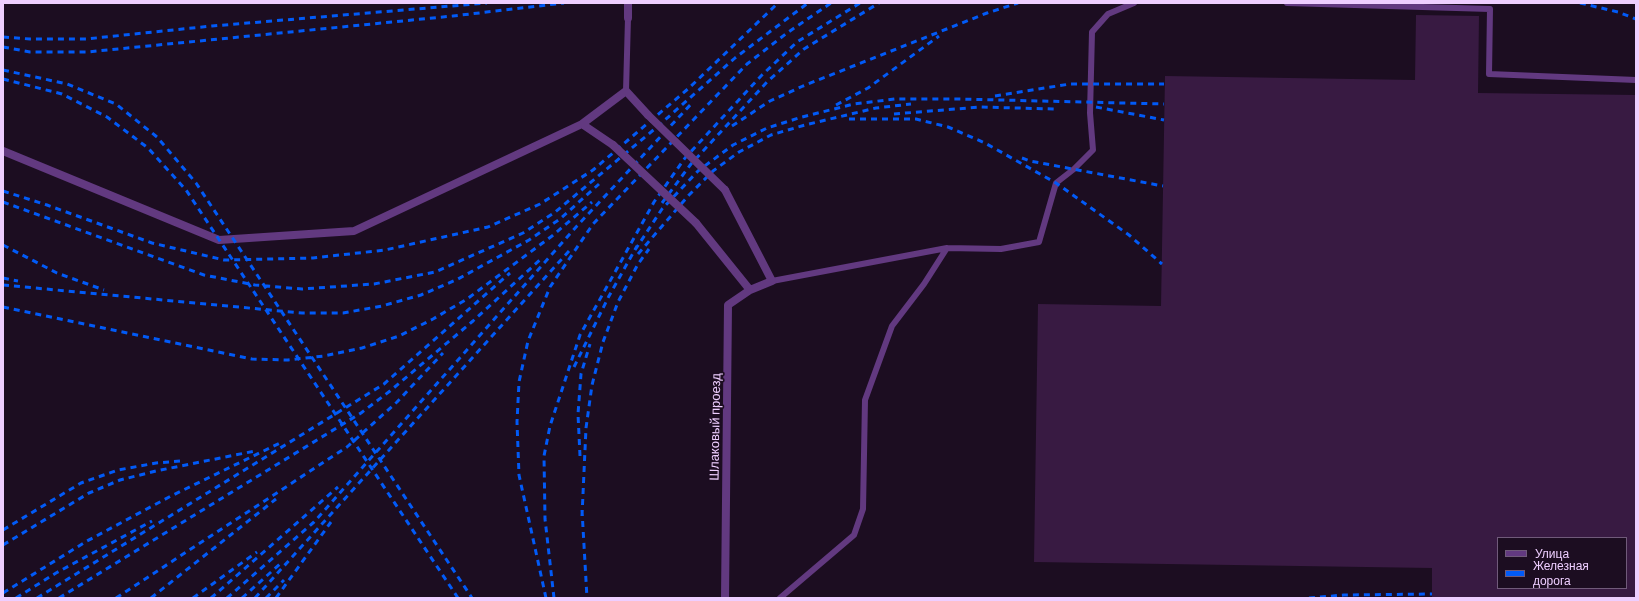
<!DOCTYPE html>
<html>
<head>
<meta charset="utf-8">
<style>
  body { margin:0 }
  #map { position:relative; width:1639px; height:601px; overflow:hidden; background:#1c0d21; font-family:Barlow,sans-serif }
  canvas { display:block }
  .frame { position:absolute; inset:0; border:4px solid #eeceff; pointer-events:none }
  .legend { position:absolute; left:1497px; top:537px; width:130px; height:52px; box-sizing:border-box; background:#1c0d21; border:1px solid #705a7a; margin:0; padding:5px 7px; list-style:none; font-size:12px; color:#eeceff }
  .legend li { display:flex; align-items:center; gap:8px; height:20px }
  .legend b { width:20px; border:1px solid #705a7a }
</style>
</head>
<body>
<div id="map">
<canvas width="1639" height="601"></canvas>
<div class="frame"></div>
<ul class="legend">
<li><b style="height:5px;background:#623980"></b>Улица</li>
<li><b style="height:5px;background:#015af7"></b>Железная дорога</li>
</ul>
</div>
<script>
const context = document.querySelector('canvas').getContext('2d');
context.lineJoin = 'round';
function fillPath(path, color) { context.fillStyle = color; context.fill(path, 'evenodd'); }
const toPath = rows => new Path2D(rows.map(r => 'M' + r).join(''));
function stroke(path, color, width, dash) { context.strokeStyle = color; context.lineWidth = width; context.lineCap = dash ? 'butt' : 'round'; context.setLineDash(dash || []); context.stroke(path); }
function label(font, color, halo, rows, align = 'center') {
  context.font = font + ' Barlow,sans-serif'; context.lineWidth = 3.5; context.setLineDash([]); context.textBaseline = 'middle'; context.strokeStyle = halo; context.fillStyle = color; for (const [text, x, y, turn = 0] of rows) {
    context.save(); context.translate(x, y); context.rotate((+turn || 0) * Math.PI / 180); context.textAlign = isNaN(turn) ? turn : align; if (halo) context.strokeText(text, 0, 0); context.fillText(text, 0, 0); context.restore();
  }
}
fillPath(toPath([
  [1416,15,1479,16,1478,93,1636,95,1636,598,1432,598,1432,568,1034,562,1038,304,1161,306,1165,76,1415,80],
  [1498,538,1626,538,1626,588,1498,588]
]), '#381a42');
stroke(toPath([
  [1287,3,1490,9,1489,74,1636,80],
  [626,91,628,18],
  [947,248,1001,249,1039,242,1056,183,1074,169,1093,150,1090,113,1092,32,1108,14,1134,3],
  [772,281,947,248,924,284,892,326,865,400,863,509,854,535,780,598]
]), '#623980', 6);
stroke(toPath([
  [628,3,628,18],
  [582,124,613,145],
  [3,151,219,240,354,231,582,124,626,91,648,115],
  [696,223,750,290],
  [725,598,728,305,750,290,772,281,725,190]
]), '#623980', 8);
stroke(toPath([
  [1580,3,1618,12,1636,19],
  [3,37,30,39,86,39,212,26,487,3],
  [3,47,30,52,87,52,453,16,564,3],
  [3,70,67,84,116,104,157,137,196,183,472,598],
  [3,79,62,94,107,117,148,148,186,190,458,598],
  [995,96,1070,84,1164,84],
  [836,105,868,88,939,36],
  [1096,107,1164,120],
  [894,114,980,107,1054,109],
  [849,119,916,119,948,127,985,143,1056,183,1129,235,1162,264],
  [732,126,770,101,803,86,987,13,1018,3],
  [1022,158,1030,161,1163,186],
  [3,191,47,205,152,243,224,260,313,258,385,250,488,227,540,204,593,170,689,88,778,3],
  [3,202,204,275,255,285,302,289,374,284,435,272,523,233,554,213,657,127,735,58,808,3],
  [662,203,691,164,767,82,804,49,879,3],
  [3,245,57,273,104,290],
  [635,250,662,209,698,171,733,145,767,128,802,117,854,104,895,99,959,99,1164,104],
  [638,254,689,195,713,171,739,152,771,135,805,125,876,108,911,104],
  [3,278,18,281],
  [3,285,302,313,343,313,382,306,421,295,458,279,529,240,560,219,599,184],
  [3,307,252,359,288,360,324,356,362,348,399,336,433,319,467,299,552,236,592,202],
  [574,367,609,296,637,246],
  [580,456,578,414,581,374,590,344],
  [582,510,587,598],
  [582,516,586,428,592,385,603,342,618,302,638,264,649,249],
  [3,530,81,483,118,470,156,463,181,461],
  [3,545,89,493,120,480,156,471,255,451],
  [3,593,87,541,171,496,282,442],
  [16,598,56,573,152,521],
  [37,598,384,384,510,273],
  [59,598,361,413,390,391,473,321,542,258],
  [116,598,347,447,397,402,443,353],
  [151,598,276,499],
  [193,598,257,552],
  [211,598,338,487],
  [227,598,314,522,577,226,693,102],
  [242,598,280,564],
  [255,598,569,251],
  [266,598,284,580],
  [276,598,331,522],
  [546,598,519,475,517,422,519,382,528,341,550,287,593,224,747,64,787,33,831,3],
  [554,598,545,519,544,456,550,426,580,335,654,202,685,158,761,76,797,42,860,3],
  [1309,598,1344,595,1432,594]
]), '#015af7', 3, [6, 5]);
stroke(toPath([
  [648,115,725,190],
  [613,145,696,223]
]), '#623980', 8);
label('13px', '#eeceff', '#1c0d21', [
  ["Шлаковый проезд",715,427,-89]
]);
</script>
</body>
</html>
